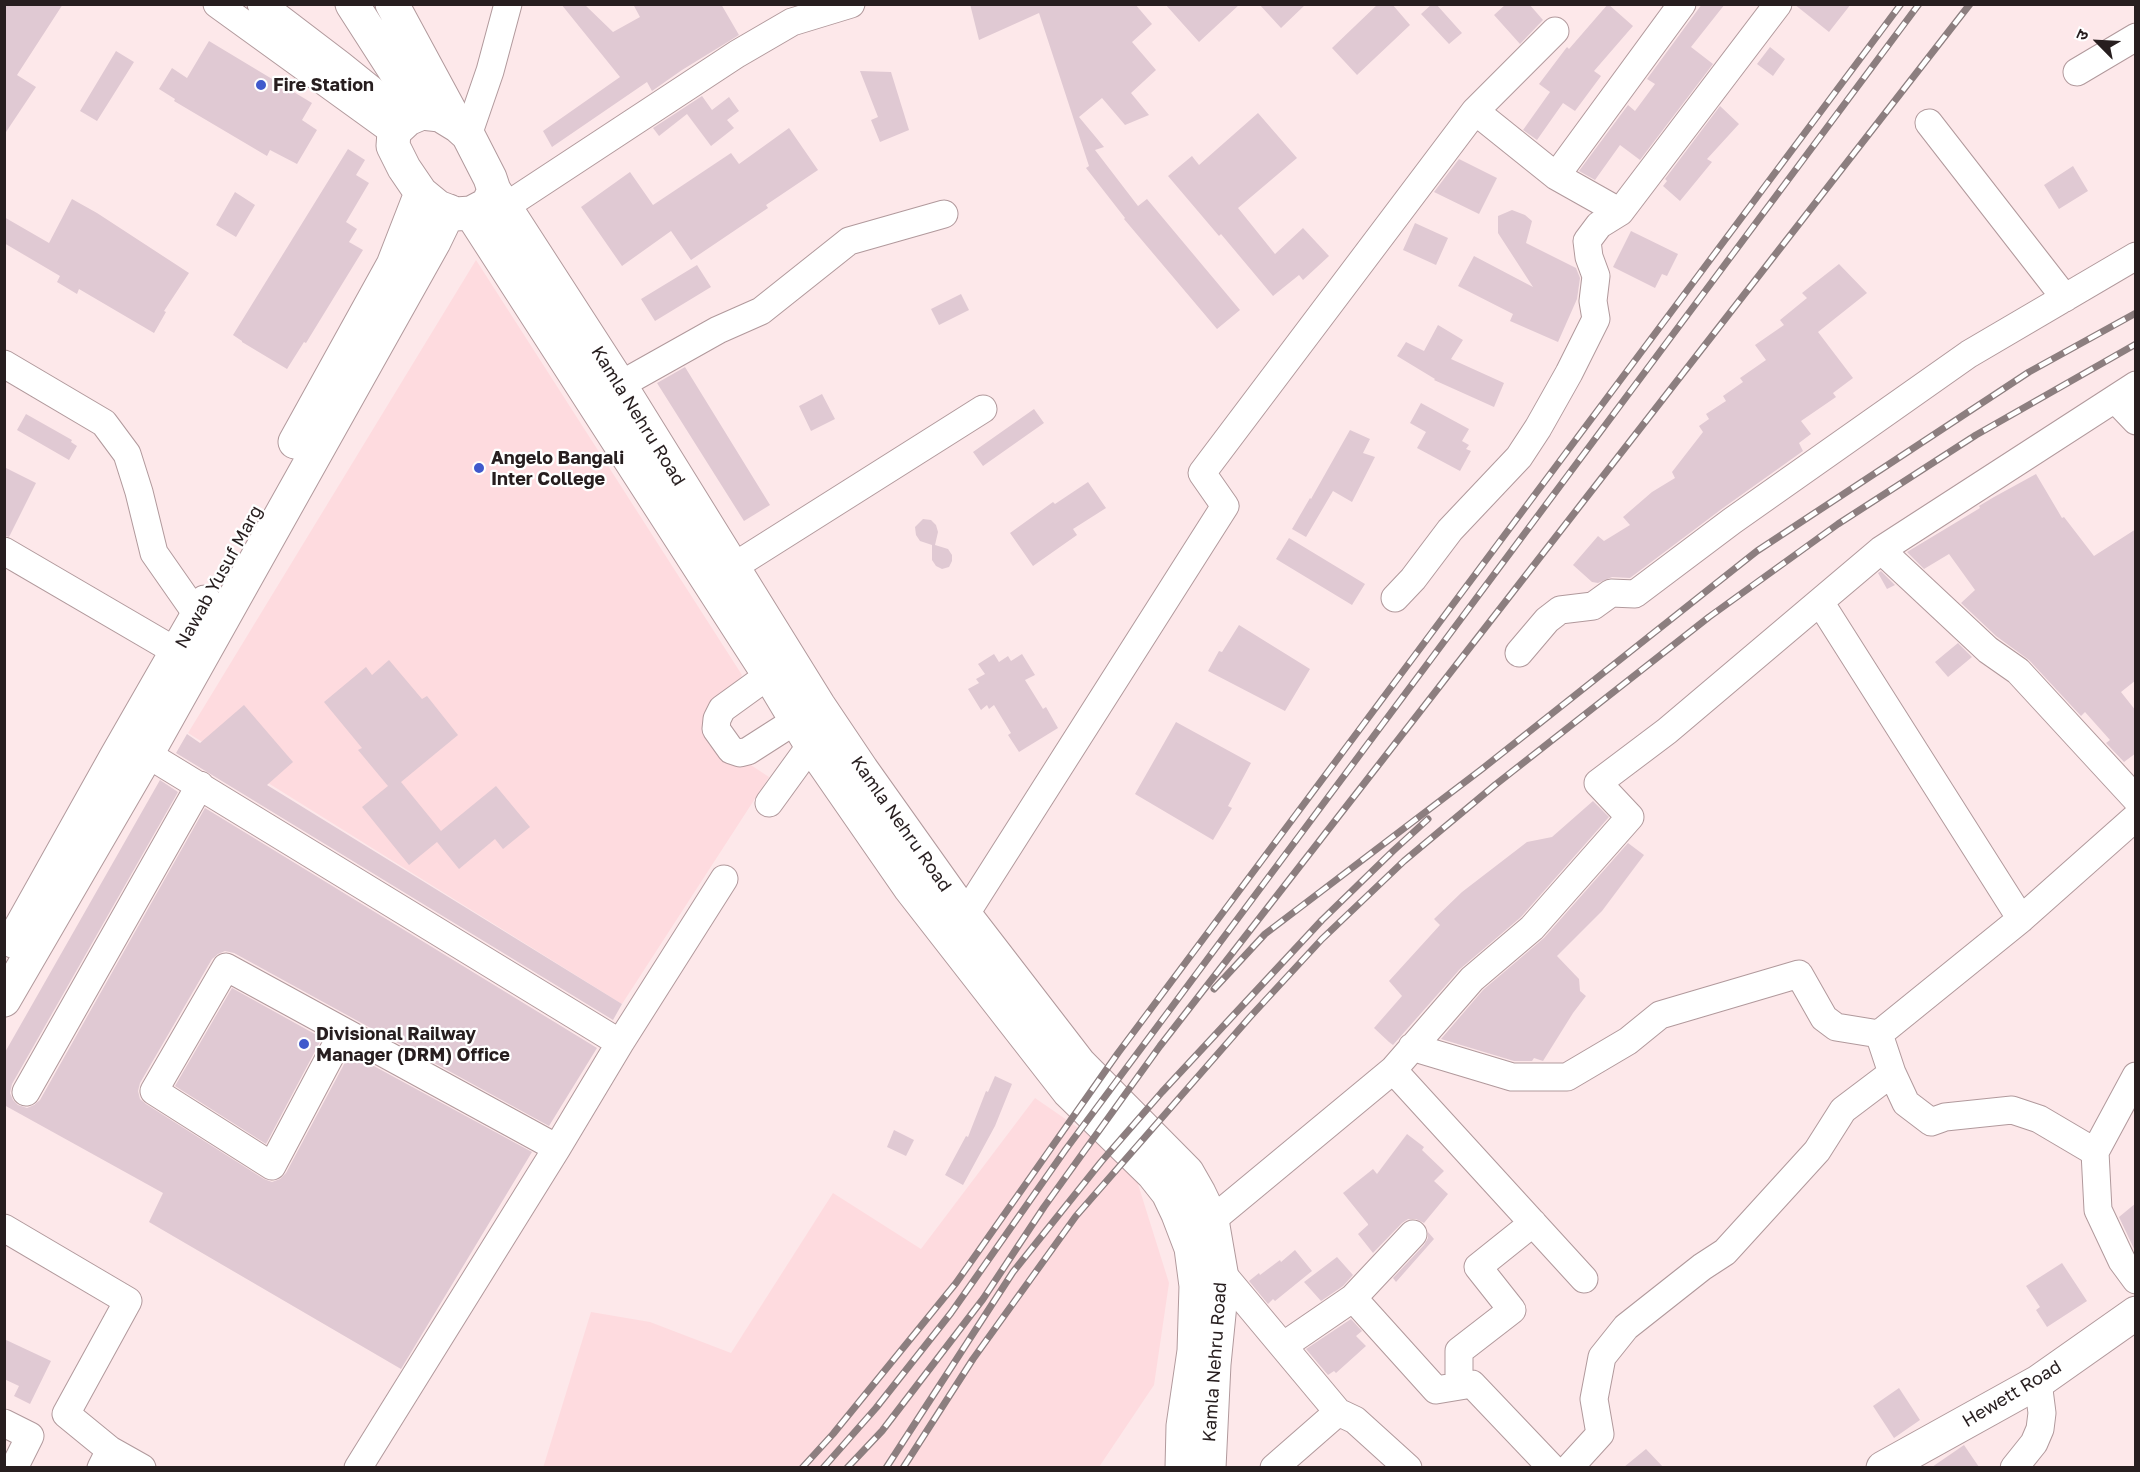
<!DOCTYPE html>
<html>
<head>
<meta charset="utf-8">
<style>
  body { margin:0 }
  #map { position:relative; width:2140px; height:1472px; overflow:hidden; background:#fde8ea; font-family:"Golos Text","Noto Sans Devanagari",sans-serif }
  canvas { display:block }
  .frame { position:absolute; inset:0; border:6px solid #271e1f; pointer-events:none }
  .north { position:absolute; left:2068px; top:12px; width:60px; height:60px; -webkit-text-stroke:4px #fff; paint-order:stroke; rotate:294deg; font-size:16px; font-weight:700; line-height:24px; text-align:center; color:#271e1f }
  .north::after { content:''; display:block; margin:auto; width:21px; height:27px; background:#271e1f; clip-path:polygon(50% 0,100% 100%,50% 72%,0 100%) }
</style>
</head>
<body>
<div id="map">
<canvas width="2140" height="1472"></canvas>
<div class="frame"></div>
<div class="north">उ</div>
</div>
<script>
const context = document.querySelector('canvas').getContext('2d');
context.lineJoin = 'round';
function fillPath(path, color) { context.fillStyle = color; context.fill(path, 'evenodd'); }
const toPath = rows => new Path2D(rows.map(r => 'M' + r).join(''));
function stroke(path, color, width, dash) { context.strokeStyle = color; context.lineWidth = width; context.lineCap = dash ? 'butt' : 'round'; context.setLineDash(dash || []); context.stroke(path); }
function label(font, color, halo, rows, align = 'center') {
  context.font = font + ' "Golos Text",sans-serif'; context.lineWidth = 4.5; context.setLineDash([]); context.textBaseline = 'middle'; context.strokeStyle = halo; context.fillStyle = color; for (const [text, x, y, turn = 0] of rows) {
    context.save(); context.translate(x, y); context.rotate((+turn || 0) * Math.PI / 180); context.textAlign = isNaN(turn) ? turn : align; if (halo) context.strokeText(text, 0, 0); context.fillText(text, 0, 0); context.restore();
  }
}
fillPath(toPath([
  [476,260,742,675,705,735,769,777,622,1004,188,733],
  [1035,1098,1132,1165,1169,1283,1154,1385,1099,1467,543,1468,591,1312,650,1322,731,1353,833,1193,921,1249]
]), '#fedbdf');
fillPath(toPath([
  [4,4,63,4,17,75,36,87,4,135],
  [561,4,584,4,613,32,640,17,633,4,721,4,739,35,682,70,652,91,647,82,552,147,543,131,620,77],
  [970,4,1135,4,1152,24,1132,42,1156,70,1131,93,1149,115,1125,125,1102,98,1079,117,1104,147,1095,150,1138,206,1147,199,1240,310,1217,329,1124,219,1125,218,1086,168,1089,166,1039,13,979,40],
  [1165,4,1240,4,1199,42],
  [1259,4,1306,4,1281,28],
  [1378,4,1392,4,1410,25,1357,75,1332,48],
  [1432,4,1436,4,1462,33,1449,44,1421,14],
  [1506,4,1529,4,1543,20,1520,44,1494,15],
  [1608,4,1633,26,1594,71,1601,76,1575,111,1563,103,1537,140,1523,130,1550,92,1539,84,1567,47,1569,49],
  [1702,4,1725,4,1691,47,1713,64,1640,160,1620,145,1595,180,1579,171,1628,105,1635,111,1655,84,1647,79],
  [1794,4,1851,4,1829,32],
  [209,41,312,103,302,120,317,130,297,164,270,150,267,156,174,101,175,99,159,89,172,68,187,78],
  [1770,47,1785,59,1773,76,1757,64],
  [116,51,134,62,97,121,80,111],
  [860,71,891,72,909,130,880,142,871,120,878,117],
  [702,96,712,110,729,97,739,111,727,120,734,128,711,146,687,114,659,136,653,128],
  [1720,106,1739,124,1707,159,1712,162,1680,201,1663,186,1667,181,1665,179],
  [1258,113,1297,158,1238,208,1275,254,1303,228,1329,256,1303,280,1299,275,1273,296,1221,234,1219,236,1168,176,1192,156,1199,165],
  [789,128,818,170,766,205,768,208,691,260,671,231,622,266,581,207,630,172,653,205,731,153,739,164],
  [348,149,365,160,356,175,369,183,346,222,357,229,349,242,363,250,306,343,304,342,287,369,242,342,242,341,233,335],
  [1459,159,1497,178,1479,214,1434,192],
  [2073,166,2088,191,2059,209,2044,185],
  [235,192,255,205,236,237,216,225],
  [72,199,97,213,189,273,164,311,166,312,154,333,79,289,77,294,57,282,60,276,4,243,4,217,49,243],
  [1512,210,1525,215,1532,221,1526,243,1576,268,1580,278,1577,299,1558,342,1510,321,1513,314,1458,286,1474,256,1533,287,1498,233,1498,216],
  [1415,223,1448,238,1436,265,1403,250],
  [1631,231,1678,254,1667,276,1662,274,1655,288,1613,267],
  [1839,264,1867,293,1818,332,1853,378,1833,393,1836,397,1801,421,1811,434,1799,443,1803,451,1723,508,1630,578,1612,577,1598,583,1592,582,1573,565,1598,536,1604,541,1630,525,1623,517,1652,492,1675,478,1672,472,1703,432,1699,426,1709,419,1706,414,1726,401,1723,396,1743,382,1740,378,1766,360,1755,345,1784,325,1780,320,1807,298,1802,293],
  [697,265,711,287,655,321,641,299],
  [961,294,969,310,939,325,931,309],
  [1438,325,1463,340,1451,359,1504,383,1494,407,1434,380,1435,379,1397,356,1406,342,1424,351],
  [685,367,770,505,744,521,657,383],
  [822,394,835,419,811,431,799,406],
  [1421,403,1469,429,1462,441,1469,445,1466,449,1471,451,1460,471,1417,448,1426,432,1410,423],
  [1034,409,1044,423,983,466,973,452],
  [26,414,72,440,71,442,77,446,69,460,17,430],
  [1350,430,1370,439,1363,453,1375,457,1352,502,1333,491,1306,537,1292,529,1310,498,1311,499],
  [4,467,36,483,9,537,4,535],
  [2036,474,2062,518,2064,517,2094,556,2136,529,2136,680,2121,692,2136,711,2136,753,2124,762,2106,743,2110,740,2085,712,2081,716,2029,660,1996,636,1961,603,1975,590,1949,554,1924,569,1907,552,1980,508,1979,506,1994,497],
  [1088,482,1106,508,1073,529,1077,535,1033,566,1010,533,1053,502,1055,504],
  [923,519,931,520,936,525,938,532,935,545,948,549,952,555,952,561,949,567,942,569,936,566,932,560,932,545,920,541,916,535,915,527],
  [1289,538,1365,584,1352,605,1276,559],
  [1881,571,1895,585,1887,589,1878,573],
  [1239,625,1310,669,1285,711,1208,671,1219,651,1222,652],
  [1958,643,1972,657,1948,677,1935,662],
  [994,654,999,662,1008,656,1011,661,1022,654,1035,675,1025,680,1043,709,1046,707,1058,728,1019,752,1008,735,1011,733,994,705,989,709,987,705,981,710,968,689,979,683,976,679,985,674,978,664],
  [389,660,422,699,427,696,458,735,401,782,441,831,496,786,530,827,503,849,495,839,459,869,437,842,409,865,362,807,388,786,358,750,362,748,324,702,366,667,372,675],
  [244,705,293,762,267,785,622,1004,613,1020,176,753,187,734,200,743],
  [1176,722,1251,763,1228,806,1232,808,1213,840,1135,794],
  [160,780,178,792,12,1084,10,1093,13,1100,18,1105,27,1108,34,1105,40,1100,205,808,597,1048,549,1126,234,953,225,951,218,954,212,959,140,1083,138,1091,140,1099,146,1104,264,1179,272,1182,280,1179,286,1173,350,1053,532,1152,401,1369,149,1222,163,1193,4,1105,4,1054],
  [1593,801,1609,817,1521,917,1460,969,1393,1045,1389,1042,1374,1028,1402,996,1389,981,1440,925,1434,919,1462,892,1527,842,1552,837],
  [1628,843,1644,855,1602,911,1557,956,1579,979,1580,991,1586,996,1573,1013,1543,1061,1534,1058,1532,1061,1514,1061,1441,1039,1483,990,1544,938],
  [232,988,322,1038,266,1144,175,1086],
  [995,1076,1012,1084,995,1126,963,1185,945,1175,966,1136,968,1137,986,1091,988,1092],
  [894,1130,914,1140,906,1156,887,1147],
  [1407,1134,1424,1147,1422,1150,1444,1171,1434,1181,1448,1194,1424,1223,1416,1219,1408,1219,1402,1223,1373,1253,1358,1234,1368,1225,1368,1224,1343,1193,1373,1169,1377,1174],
  [2136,1203,2136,1253,2119,1217],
  [1428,1232,1434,1239,1396,1282,1393,1278,1424,1245,1428,1238],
  [1295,1250,1312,1271,1275,1301,1273,1299,1268,1304,1249,1281,1259,1273,1260,1275,1280,1260,1281,1262],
  [1337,1257,1353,1275,1343,1286,1321,1301,1304,1282],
  [2062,1263,2087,1301,2047,1327,2036,1310,2040,1307,2026,1286],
  [1351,1319,1362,1331,1356,1336,1366,1346,1336,1373,1334,1371,1328,1375,1306,1349],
  [4,1339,51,1361,30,1404,14,1396,19,1386,4,1379],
  [1899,1388,1920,1420,1894,1438,1873,1406],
  [1964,1445,1979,1467,1932,1467],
  [1646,1449,1663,1467,1624,1467]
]), '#e0c9d3');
const minor = toPath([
  [217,4,394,132],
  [261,4,341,65,408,119],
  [2077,72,2136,37],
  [1475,111,1556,176,1620,212,1778,4],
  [1929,123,2065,298],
  [468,135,490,71,508,4],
  [1556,176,1682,4],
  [506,206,737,54,792,22,851,4],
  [4,364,104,423,127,454,139,492,154,553,198,616],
  [620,385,718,330,761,311,849,241,944,214],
  [2115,399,2136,421],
  [1881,550,1988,650,2018,671,2136,799],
  [4,551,177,652],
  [733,567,983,409],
  [1395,598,1413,579,1450,530,1519,457,1538,428,1569,373,1596,319,1593,301,1596,276,1589,257,1587,241,1599,225,1620,212],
  [1820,602,2021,919],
  [1519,653,1547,620,1560,610,1593,606,1611,593,1635,594,1732,521,1969,354,2136,256],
  [769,675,722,709,717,719,716,729,731,750,740,753,748,751,812,710],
  [147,754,620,1043],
  [769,803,811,745],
  [965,915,1225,506,1202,473,1475,111,1555,31],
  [343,1032,272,1166,154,1091,226,967,557,1148],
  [1879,1034,2021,919,2136,817],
  [1412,1047,1512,1077,1567,1077,1628,1041,1660,1015,1799,974,1824,1018,1836,1027,1879,1034,1892,1073,1906,1103,1931,1122,1945,1117,2012,1110,2039,1119,2095,1152],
  [1393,1070,1584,1279],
  [2136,1076,2095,1152,2098,1210,2122,1261,2136,1280],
  [26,1092,200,785],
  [1212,1220,1393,1070,1472,979,1532,928,1630,817,1598,783,1667,731,1881,550,2136,385],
  [4,1228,128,1301,66,1414,110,1450,101,1468],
  [1413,1234,1353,1298,1436,1390,1472,1384,1552,1468],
  [1221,1272,1338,1412,1355,1420,1408,1468],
  [1283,1346,1353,1298],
  [1459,1386,1459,1351,1512,1310,1478,1267,1533,1223],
  [4,1423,30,1436,14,1468],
  [110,1450,142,1468],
  [358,1468,557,1148,620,1043,724,879],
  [1274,1468,1338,1412],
  [1569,1468,1600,1434,1594,1399,1602,1357,1626,1327,1702,1267,1725,1252,1817,1151,1843,1110,1892,1073],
  [2014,1468,2034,1443,2040,1429,2042,1413,2038,1382]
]);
const major = toPath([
  [352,4,422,113],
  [392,4,458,126],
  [422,113,440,115,458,126,468,135,490,178,494,190,488,204,471,213,456,214,438,207,421,193,404,168,393,146,394,132,408,119,422,113],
  [494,190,620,385,819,706,862,770,965,915,1079,1063,1187,1172,1199,1193,1212,1220,1221,1272,1220,1304,1214,1364,1209,1468],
  [471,213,769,675,811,745,910,888,1069,1092,1153,1174,1168,1193,1178,1214,1191,1248,1196,1286,1194,1351,1183,1426,1182,1468],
  [295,442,393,265,421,193],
  [13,941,116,757,205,602],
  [4,1000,147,754,434,242,449,211],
  [1883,1468,2038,1382,2136,1313]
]);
stroke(minor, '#b1999c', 29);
stroke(major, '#b1999c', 35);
stroke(minor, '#fff', 27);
stroke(major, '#fff', 33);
const rail = toPath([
  [1214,989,1265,934,1482,769,1757,551,2029,372,2136,313],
  [802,1468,833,1434,956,1283,1118,1053,1901,4],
  [823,1468,876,1408,951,1313,1066,1149,1919,4],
  [847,1468,882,1431,983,1299,1044,1207,1160,1046,1970,4],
  [886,1468,1013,1272,1101,1162,1162,1092,1322,920,1393,851,1428,819],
  [903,1468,973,1359,1076,1216,1250,1017,1322,939,1404,861,1495,785,1709,617,1838,524,1976,435,2136,344]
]);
stroke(rail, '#8c7e7f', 7);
stroke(rail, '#fff', 4.5, [14]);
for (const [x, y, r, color] of [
  [261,85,6,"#4059cc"],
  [479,468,6,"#4059cc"],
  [304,1044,6,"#4059cc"]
]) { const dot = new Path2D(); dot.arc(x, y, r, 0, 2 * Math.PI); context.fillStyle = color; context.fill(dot); stroke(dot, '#fff', 2); }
label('bold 18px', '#271e1f', '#fff', [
  ["Fire Station",273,85],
  ["Angelo Bangali",491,458],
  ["Inter College",491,479],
  ["Divisional Railway",316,1034],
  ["Manager (DRM) Office",316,1055]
], 'left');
label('18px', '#271e1f', '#fff', [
  ["Kamla Nehru Road",638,416,58],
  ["Nawab Yusuf Marg",219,577,-61],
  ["Kamla Nehru Road",901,824,55],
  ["Kamla Nehru Road",1215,1362,-86],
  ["Hewett Road",2012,1394,-31]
]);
</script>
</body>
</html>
